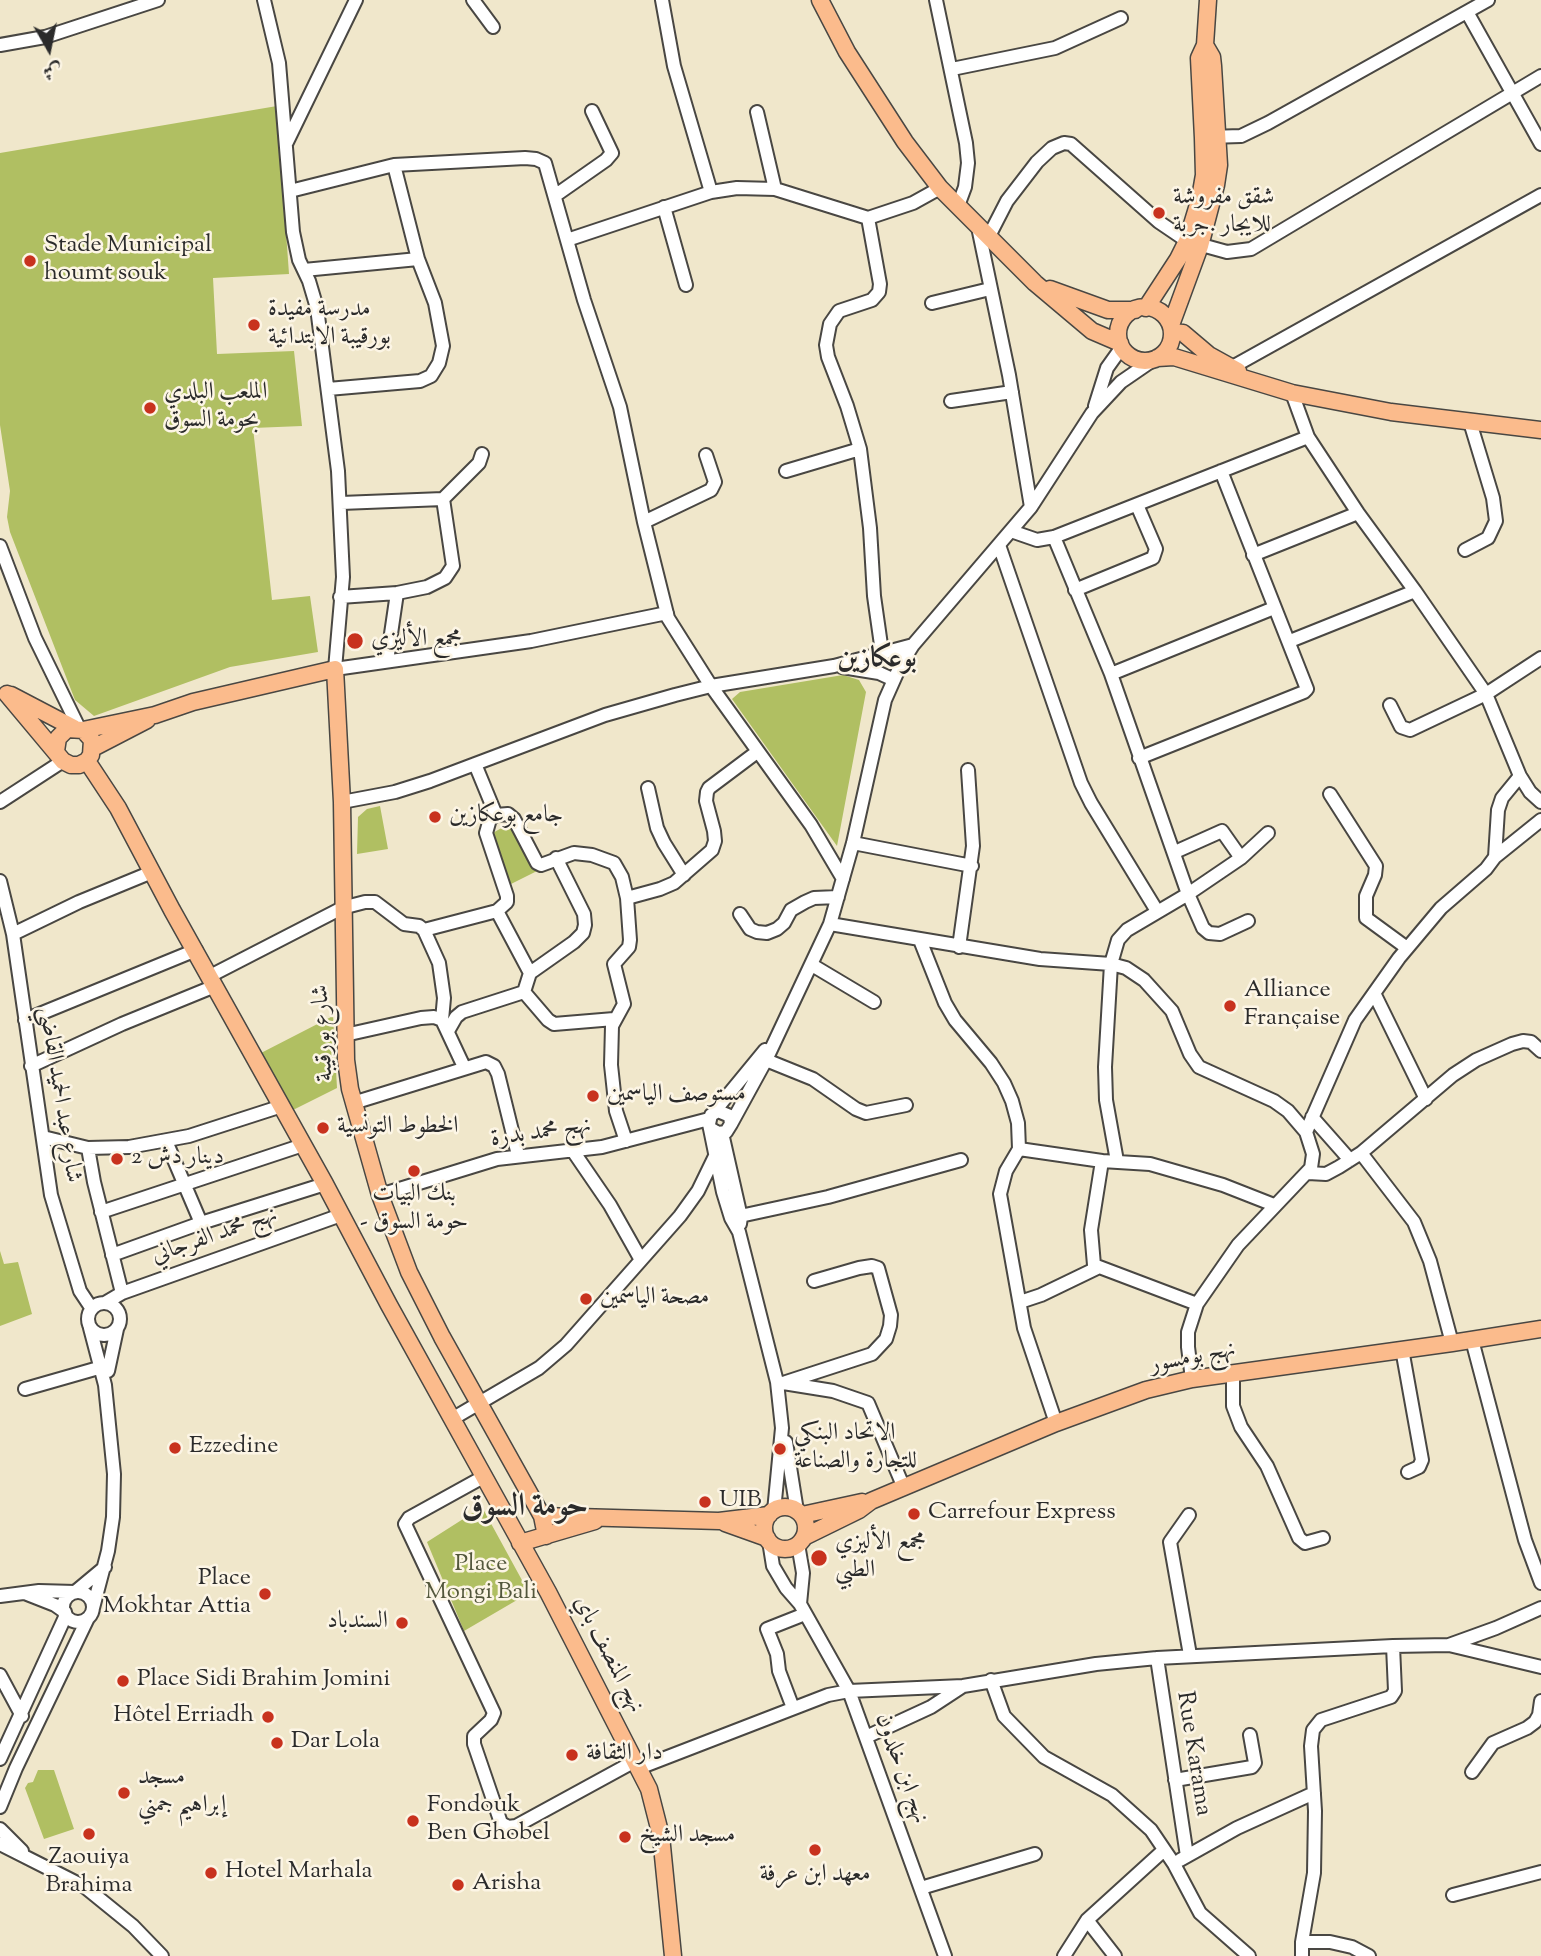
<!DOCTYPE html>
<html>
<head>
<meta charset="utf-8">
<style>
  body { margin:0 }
  #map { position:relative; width:1541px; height:1956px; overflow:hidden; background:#f0e7cb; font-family:"Sorts Mill Goudy",Amiri,serif }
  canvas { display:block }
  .north { position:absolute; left:14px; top:14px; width:70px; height:70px; -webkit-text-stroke:5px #fcf5e5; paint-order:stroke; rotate:171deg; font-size:19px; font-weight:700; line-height:28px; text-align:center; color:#2b2b2b }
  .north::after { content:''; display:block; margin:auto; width:24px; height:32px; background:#2b2b2b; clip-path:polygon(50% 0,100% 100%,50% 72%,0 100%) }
</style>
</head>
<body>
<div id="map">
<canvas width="1541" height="1956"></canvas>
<div class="north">ش</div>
</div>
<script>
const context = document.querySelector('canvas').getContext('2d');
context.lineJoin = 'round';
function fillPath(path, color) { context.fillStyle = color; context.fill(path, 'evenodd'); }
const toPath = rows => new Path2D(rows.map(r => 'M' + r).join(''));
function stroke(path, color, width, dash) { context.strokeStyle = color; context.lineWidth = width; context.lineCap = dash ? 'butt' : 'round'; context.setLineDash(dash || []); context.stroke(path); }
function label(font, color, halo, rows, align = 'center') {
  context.font = font + ' "Sorts Mill Goudy",Amiri,serif'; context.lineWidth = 5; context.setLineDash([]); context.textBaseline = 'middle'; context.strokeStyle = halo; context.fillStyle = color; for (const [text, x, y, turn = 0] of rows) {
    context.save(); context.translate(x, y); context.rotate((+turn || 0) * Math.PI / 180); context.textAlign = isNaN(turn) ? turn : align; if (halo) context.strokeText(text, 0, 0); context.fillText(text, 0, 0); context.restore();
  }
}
fillPath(toPath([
  [277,106,289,274,213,278,217,354,294,351,302,426,253,428,272,600,310,596,318,652,230,667,94,716,75,700,10,532,7,517,10,491,0,425,0,153],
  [843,675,859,680,866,692,837,846,732,699,740,692],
  [380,806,388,849,357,854,358,817,367,809],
  [512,822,537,871,507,886,491,834],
  [333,1016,337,1088,293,1110,261,1053],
  [0,1251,4,1264,18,1262,32,1314,0,1326],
  [482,1507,529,1593,464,1631,427,1542],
  [38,1770,54,1770,74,1829,44,1839,25,1788,28,1783,33,1782]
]), '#b0bf62');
const minor = toPath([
  [264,0,279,63,293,232,299,260,309,281,317,308,338,471,343,577,335,669,531,641,667,613],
  [473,0,493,27],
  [662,0,674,66,711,192],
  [936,0,966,143,968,163,965,187,958,206],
  [1467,12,1541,144],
  [0,45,45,37,158,0],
  [952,69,1055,48,1121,18],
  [757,112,775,189],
  [1209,137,1241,136,1268,123,1488,0],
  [287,142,356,0],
  [290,191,394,165,525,158,536,159,545,163,584,300,620,407,644,522,668,618,711,686,811,825,843,879],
  [556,195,606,160,612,153,592,111],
  [664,207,686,285],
  [868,218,880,284,879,292,872,300,839,311,830,324,826,345,828,357,847,406,860,449,870,528,874,596,882,652],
  [978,227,1009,375,1031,507],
  [989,236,1007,201,1037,162,1052,148,1064,143,1071,144,1159,222,1187,241,1227,252,1251,249,1541,76],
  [567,240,711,192,737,188,775,189,868,218,913,203,940,188],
  [304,270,418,259],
  [932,303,990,289],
  [1227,370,1541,195],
  [328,389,420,381,431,376,439,363,443,346,435,303,418,259,394,165],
  [1292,393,1308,437,1358,513,1415,591,1486,694,1520,776,1530,792,1541,802],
  [951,401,1012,392],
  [1095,406,1107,368,1122,347],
  [786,471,860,449],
  [341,503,443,499],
  [644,522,711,490,715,482,706,455],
  [1011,531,1037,540,1054,537,1308,437],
  [1054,537,1111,674,1188,894,1203,928,1209,933,1220,934,1248,921],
  [999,545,1081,783,1091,803,1157,911],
  [0,546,35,638,79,728],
  [1465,550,1488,538,1496,521,1493,498,1470,422],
  [1253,555,1358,513],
  [1075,590,1153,558,1156,549,1137,505],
  [340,597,397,593,427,587,445,578,453,566,443,499,479,463,482,454],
  [1290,641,1415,591],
  [387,661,397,593],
  [842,667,879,673,892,679],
  [1111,674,1274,608],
  [1390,705,1401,727,1410,730,1486,694,1541,658],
  [1139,758,1304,692,1307,689,1221,471],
  [475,764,496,815],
  [648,788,657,828,664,843,684,875],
  [1330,794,1376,866,1375,875,1366,896,1366,918,1407,948],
  [0,802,63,761],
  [342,802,395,792,430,781,605,715,675,695,711,686,834,666,913,645],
  [853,843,972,866],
  [1175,852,1222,831,1241,858],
  [1495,857,1498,810,1502,798,1520,776],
  [0,881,13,934,51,1195,80,1291,92,1309],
  [627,898,660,889,674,883,712,850,715,841,714,831,706,801,707,792,709,788,757,752],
  [497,911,530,973],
  [740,914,750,929,757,932,767,933,777,929,784,923,791,910,805,902,814,898,838,897],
  [830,924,1040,959,1111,964,1126,968,1144,980,1172,1011,1190,1054,1199,1067,1274,1101,1288,1111,1306,1132,1313,1154,1311,1168,1238,1245,1197,1304,1188,1332,1188,1347,1192,1379],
  [424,930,497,911,507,902,507,896,486,833,490,819,496,815,508,814,514,819,537,863,541,865,574,853,592,855,614,863,622,877,627,898,630,940,629,947,614,964,624,1004,612,1026,611,1065,616,1111,626,1141],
  [13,934,79,902,152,872],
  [920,940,945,1003,955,1020,991,1063,1004,1083,1012,1101,1018,1123,1019,1149,1006,1171,1000,1194,1024,1328,1056,1423],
  [959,947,973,846,968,770],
  [812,965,874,1002],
  [210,976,342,908,365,902,375,902,404,924,419,926,424,930,439,963,444,998,442,1020,464,1067],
  [524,992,548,1020,554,1024,614,1019],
  [1374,993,1426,1099],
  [25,1020,196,950],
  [448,1031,456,1017,462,1012,524,992,530,973,574,942,583,933,585,925,584,914,556,858],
  [345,1035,421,1018,434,1017,442,1020],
  [761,1058,813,1079,856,1109,866,1113,906,1105],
  [31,1066,122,1024,215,986],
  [353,1103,486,1062,494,1066,498,1074,518,1155],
  [714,1112,765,1050],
  [1312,1117,1350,1160],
  [731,1124,766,1060,830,924,853,843,885,700,901,664,913,645,1031,507,1092,413,1121,382,1153,360],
  [710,1128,718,1133,726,1132,731,1124,730,1116,718,1111,711,1115,709,1124,723,1192,731,1218,739,1232,777,1382,833,1391,868,1403,904,1488],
  [1306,1132,1355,1020,1399,958,1441,908,1486,869,1495,857,1541,820],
  [722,1133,741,1217,740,1224],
  [43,1137,88,1148,129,1147,189,1136,282,1106],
  [166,1141,201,1223],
  [88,1148,94,1182,122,1293],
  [1019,1149,1102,1161,1150,1164,1223,1185,1274,1205],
  [573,1151,610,1205,641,1260],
  [1361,1153,1414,1222,1430,1261,1452,1343],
  [1102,1161,1091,1230,1094,1265,1197,1304],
  [1117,1161,1106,1100,1105,1067,1111,964,1118,940,1127,930,1188,894,1241,858,1268,833],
  [1308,1173,1326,1174,1339,1167,1361,1153,1453,1075,1476,1060,1512,1044,1523,1041,1531,1042,1541,1051],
  [380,1195,497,1159,602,1147,709,1119],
  [101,1212,303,1145],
  [731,1218,828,1197,961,1160],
  [112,1255,201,1223,325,1184],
  [1020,1302,1041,1295,1097,1268],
  '88 1319a16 16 0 1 1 32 0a16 16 0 1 1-32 0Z',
  [105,1303,122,1293,341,1215],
  [90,1328,105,1385,114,1474,113,1517,108,1551,93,1608],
  [1472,1340,1525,1540,1541,1583],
  [1402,1349,1422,1460,1419,1467,1408,1472],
  [108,1371,117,1329],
  [1233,1373,1233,1406,1241,1427,1267,1466,1299,1538,1305,1543,1323,1538],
  [786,1382,872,1354,886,1339,890,1326,891,1315,878,1268,872,1266,859,1268,814,1281],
  [25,1389,109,1365],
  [452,1419,539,1368,566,1345,680,1216,698,1191,716,1154],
  [786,1442,797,1511],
  [485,1476,409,1518,405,1524,494,1713,491,1720,474,1736,474,1744,501,1823,508,1827,516,1826,635,1761],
  [774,1511,782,1428,777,1382],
  [1189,1515,1170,1542,1190,1655],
  [769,1541,773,1566,786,1588,800,1604,849,1691,945,1956],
  [798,1544,803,1573,800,1604],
  '63 1607a15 15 0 1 1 30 0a15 15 0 1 1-30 0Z',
  [27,1594,55,1605,65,1612],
  [0,1596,39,1591,75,1592,105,1567],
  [1449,1645,1496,1628,1541,1608],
  [1157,1658,1187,1856],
  [0,1675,22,1716],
  [991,1680,1004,1716,1044,1757,1112,1795,1151,1830,1174,1864,1200,1913,1249,1956],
  [793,1708,779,1671,777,1654,767,1629,805,1614],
  [866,1737,931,1707,963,1686],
  [0,1759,66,1615],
  [639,1768,828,1695,849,1691,963,1686,1096,1664,1157,1658,1393,1646,1449,1645,1541,1667],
  [1472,1772,1493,1743,1527,1728,1535,1722,1539,1715,1541,1701],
  [1175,1780,1252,1767,1255,1763,1250,1735],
  [0,1807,16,1768,88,1618],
  [0,1829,22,1851],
  [0,1844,85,1887,133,1926,162,1956],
  [1180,1860,1237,1828,1314,1793],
  [921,1888,1035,1854],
  [1453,1895,1541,1872],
  [1087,1920,1115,1956],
  [1302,1942,1330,1942,1352,1947,1369,1956],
  [1064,1956,1087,1920,1164,1850],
  [1302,1956,1302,1942,1314,1873,1315,1811,1311,1746,1313,1730,1321,1720,1391,1697,1395,1691,1393,1646]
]);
const major = toPath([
  [820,0,847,52,905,142,940,188,1035,283,1092,331,1120,343],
  [1050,289,1108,310,1135,310],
  '1118 334a27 27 0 1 1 54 0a27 27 0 1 1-54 0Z',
  [1146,308,1178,259,1187,241,1200,198,1204,175,1203,138,1199,58,1205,45,1208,0],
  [1171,325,1200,246,1216,185,1219,165,1213,66,1212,57,1205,45],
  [1172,332,1183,333,1209,355,1238,371],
  [1157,358,1174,357,1292,393,1391,412,1541,430],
  [7,694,63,761,71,765,79,765,87,761,91,755,92,740,83,730,67,729,58,738,56,751],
  [11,695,74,728],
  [83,730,155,715,193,702,335,669,342,802,346,1060,350,1089,380,1195,409,1272,442,1337,542,1516,546,1536],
  [93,748,147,720],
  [87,761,118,808,172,910,325,1184,389,1305,548,1592,649,1789,661,1836,673,1956],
  '764 1528a21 21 0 1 1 42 0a21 21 0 1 1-42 0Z',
  [802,1515,862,1502],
  [542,1516,719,1521,769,1515],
  [725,1523,767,1538],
  [804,1537,859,1510,871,1501,1056,1423,1146,1390,1192,1379,1452,1343,1541,1329],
  [520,1543,595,1521]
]);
stroke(minor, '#494743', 16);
stroke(major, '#494743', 19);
stroke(minor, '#fff', 12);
stroke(major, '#fbbb8c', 16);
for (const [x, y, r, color] of [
  [1159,213,7,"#c8321e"],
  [30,261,7,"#c8321e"],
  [254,325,7,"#c8321e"],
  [150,408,7,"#c8321e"],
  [355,641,9,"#c8321e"],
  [435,817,7,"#c8321e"],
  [1230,1006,7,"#c8321e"],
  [593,1096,7,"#c8321e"],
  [323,1128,7,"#c8321e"],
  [117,1159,7,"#c8321e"],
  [414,1171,7,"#c8321e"],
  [586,1299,7,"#c8321e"],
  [175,1448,7,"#c8321e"],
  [780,1449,7,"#c8321e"],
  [705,1502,7,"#c8321e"],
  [914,1514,7,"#c8321e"],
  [819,1558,9,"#c8321e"],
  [265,1594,7,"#c8321e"],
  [402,1623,7,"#c8321e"],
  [123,1681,7,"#c8321e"],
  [268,1717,7,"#c8321e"],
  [277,1743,7,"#c8321e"],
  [572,1755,7,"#c8321e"],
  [124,1793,7,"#c8321e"],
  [413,1821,7,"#c8321e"],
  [89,1834,7,"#c8321e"],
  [625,1837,7,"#c8321e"],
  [815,1850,7,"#c8321e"],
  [211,1873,7,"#c8321e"],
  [458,1885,7,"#c8321e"]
]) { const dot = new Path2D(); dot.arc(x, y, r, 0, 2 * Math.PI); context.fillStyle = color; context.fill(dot); stroke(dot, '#fcf5e5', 2.5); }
label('24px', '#2b2b2b', '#fcf5e5', [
  ["شقق مفروشة",1173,199],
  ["للايجار .جربة",1173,227],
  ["Stade Municipal",44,247],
  ["houmt souk",44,275],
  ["مدرسة مفيدة",268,311],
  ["بورقيبة الابتدائية",268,339],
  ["الملعب البلدي",164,394],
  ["بحومة السوق",164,422],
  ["مجمع الأليزي",371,641],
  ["جامع بوعكازين",449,817],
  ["Alliance",1244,992],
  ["Française",1244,1020],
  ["مستوصف الياسمين",607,1096],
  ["الخطوط التونسية",337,1128],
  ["2 دينار دش",131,1159],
  ["بنك البيات",414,1196,"center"],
  ["- حومة السوق",414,1224,"center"],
  ["مصحة الياسمين",600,1299],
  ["الاتحاد البنكي",794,1435],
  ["للتجارة والصناعة",794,1463],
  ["Ezzedine",189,1448],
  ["UIB",719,1502],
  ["Carrefour Express",928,1514],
  ["مجمع الأليزي",835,1544],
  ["الطبي",835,1572],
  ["Place",251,1580,"right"],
  ["Mokhtar Attia",251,1608,"right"],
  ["السندباد",388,1623,"right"],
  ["Place Sidi Brahim Jomini",137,1681],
  ["Hôtel Erriadh",254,1717,"right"],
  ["Dar Lola",291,1743],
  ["دار الثقافة",586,1755],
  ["مسجد",138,1779],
  ["إبراهيم جمني",138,1807],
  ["Fondouk",427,1807],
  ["Ben Ghobel",427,1835],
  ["مسجد الشيخ",639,1837],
  ["Zaouiya",89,1859,"center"],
  ["Brahima",89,1887,"center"],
  ["Hotel Marhala",225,1873],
  ["معهد ابن عرفة",815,1876,"center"],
  ["Arisha",472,1885]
], 'left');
label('24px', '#2b2b2b', '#fcf5e5', [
  ["شارع بورقيبة",325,1033,-93],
  ["شارع عبد الحميد القاضي",58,1095,81],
  ["نهج محمد بدرة",541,1134,-8],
  ["نهج محمد الفرجاني",215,1237,-19],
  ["نهج بومسور",1193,1359,-11],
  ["نهج المنصف باي",607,1655,63],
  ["Rue Karama",1192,1754,81],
  ["نهج ابن خلدون",900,1769,70]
]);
label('24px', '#53573c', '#fcf5e5', [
  ["Place",481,1566],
  ["Mongi Bali",481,1594]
]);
label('bold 28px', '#2b2b2b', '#fcf5e5', [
  ["بوعكازين",877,661]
]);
label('bold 32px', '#2b2b2b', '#fcf5e5', [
  ["حومة السوق",525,1510]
]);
</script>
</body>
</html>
